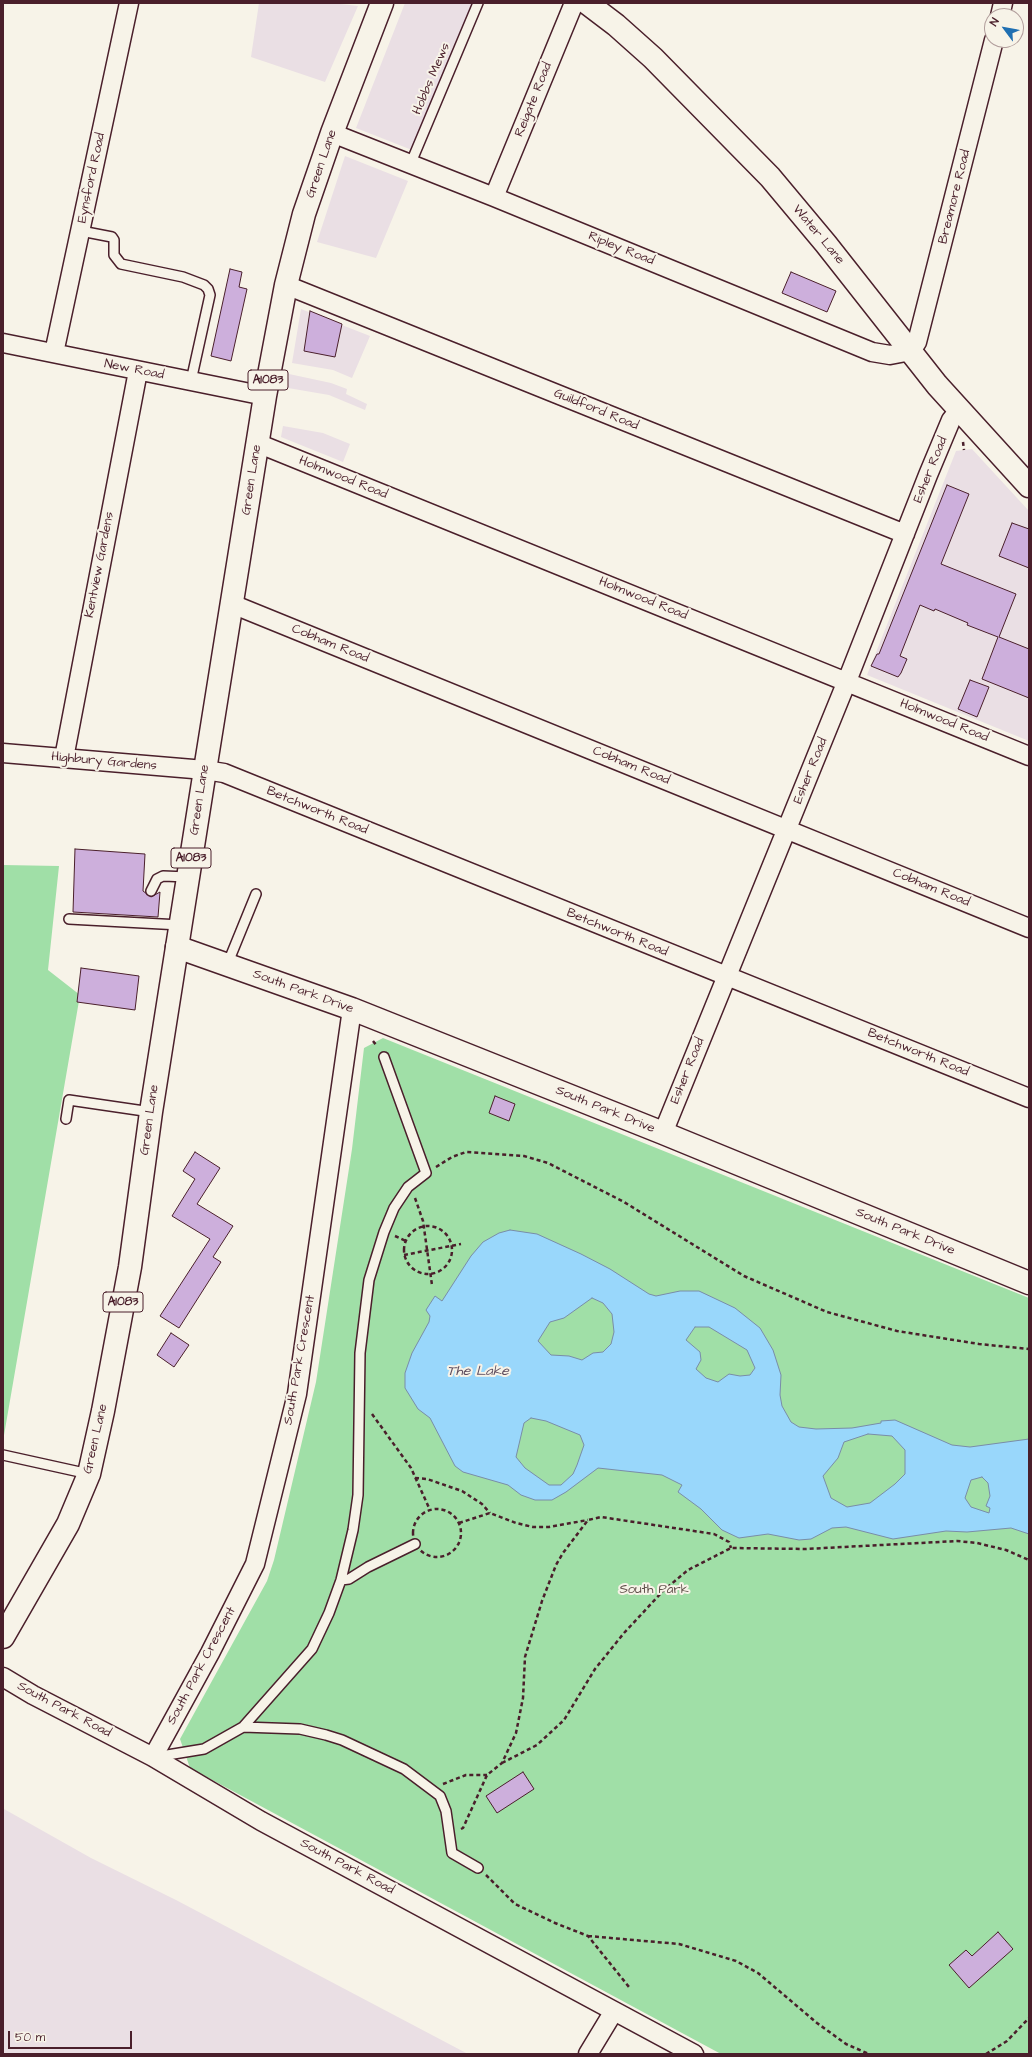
<!DOCTYPE html>
<html>
<head>
<meta charset="utf-8">
<style>
  body { margin:0 }
  #map { position:relative; width:1032px; height:2057px; overflow:hidden; background:#f7f3e8; font-family:"Architects Daughter",sans-serif }
  canvas { display:block }
  .frame { position:absolute; inset:0; border:4px solid #4a1f2b; pointer-events:none }
  .north { position:absolute; left:984px; top:8px; width:40px; height:40px; box-sizing:border-box; background:#f7f3e8; border:1px solid #b29e9c; border-radius:50%; rotate:302deg; font-size:11px; font-weight:700; line-height:16px; text-align:center; color:#4a1f2b }
  .north::after { content:''; display:block; margin:auto; width:14px; height:18px; background:#1f6fb2; clip-path:polygon(50% 0,100% 100%,50% 72%,0 100%) }
  .scale { position:absolute; left:8px; top:2031px; width:124px; height:18px; box-sizing:border-box; border:2px solid #4a1f2b; border-top:0; padding-left:5px; font-size:12px; line-height:14px; white-space:nowrap; color:#4a1f2b; -webkit-text-stroke:3px #f7f3e8; paint-order:stroke }
</style>
</head>
<body>
<div id="map">
<canvas width="1032" height="2057"></canvas>
<div class="frame"></div>
<div class="north">N</div>
<div class="scale">50 m</div>
</div>
<script>
const context = document.querySelector('canvas').getContext('2d');
context.lineJoin = 'round';
function fillPath(path, color) { context.fillStyle = color; context.fill(path, 'evenodd'); }
const toPath = rows => new Path2D(rows.map(r => 'M' + r).join(''));
function stroke(path, color, width, dash) { context.strokeStyle = color; context.lineWidth = width; context.lineCap = dash ? 'butt' : 'round'; context.setLineDash(dash || []); context.stroke(path); }
function label(font, color, halo, rows, align = 'center') {
  context.font = font + ' "Architects Daughter",sans-serif'; context.lineWidth = 4; context.setLineDash([]); context.textBaseline = 'middle'; context.strokeStyle = halo; context.fillStyle = color; for (const [text, x, y, turn = 0] of rows) {
    context.save(); context.translate(x, y); context.rotate((+turn || 0) * Math.PI / 180); context.textAlign = isNaN(turn) ? turn : align; if (halo) context.strokeText(text, 0, 0); context.fillText(text, 0, 0); context.restore();
  }
}
fillPath(toPath([
  [259,3,332,3,358,6,325,82,251,57],
  [405,3,475,3,412,150,356,128],
  [345,156,408,181,376,258,317,242],
  [301,309,370,336,352,378,333,370,292,363],
  [289,374,331,383,347,389,346,394,367,404,365,410,329,395,288,388],
  [283,426,323,433,350,444,343,462,281,437],
  [972,449,1029,511,1029,741,867,675,956,451],
  [4,1809,91,1858,176,1900,468,2054,3,2054]
]), '#eadfe4');
fillPath(toPath([
  [3,865,59,866,48,970,80,995,3,1441],
  [383,1038,1029,1298,1029,2054,721,2054,190,1768,180,1739,267,1581,274,1560,316,1382,352,1149,364,1048]
]), '#a0dfa7');
const water = toPath([
  [510,1230,537,1234,581,1254,610,1269,649,1294,656,1296,680,1291,699,1291,735,1308,760,1328,773,1350,781,1375,780,1395,782,1406,791,1422,799,1427,816,1429,852,1428,881,1423,881,1421,895,1420,952,1445,970,1447,1029,1439,1029,1534,1011,1528,967,1532,946,1531,893,1539,846,1527,832,1528,811,1539,799,1540,768,1534,739,1538,722,1530,701,1509,678,1492,682,1485,662,1475,598,1468,566,1492,552,1500,535,1500,521,1495,508,1485,463,1472,455,1466,430,1418,418,1409,405,1388,405,1373,412,1353,429,1322,430,1316,426,1310,435,1296,442,1301,471,1256,483,1242,499,1233,510,1230],
  [592,1298,603,1303,612,1314,614,1332,611,1344,603,1352,593,1353,582,1360,569,1356,551,1355,538,1341,550,1322,564,1318,592,1298],
  [695,1327,709,1327,747,1350,755,1368,750,1375,740,1376,729,1374,718,1382,706,1378,696,1369,701,1360,700,1352,686,1340,695,1327],
  [531,1418,546,1421,580,1435,584,1445,577,1465,573,1474,561,1485,549,1485,525,1468,516,1457,524,1423,531,1418],
  [868,1434,892,1436,905,1450,905,1474,895,1484,870,1503,847,1507,831,1498,823,1476,838,1458,844,1442,868,1434],
  [982,1477,988,1483,990,1496,986,1506,990,1508,989,1513,971,1507,965,1498,971,1480,982,1477]
]);
fillPath(water, '#99d7fb');
stroke(water, '#798da8', 1);
const building = toPath([
  [230,269,242,272,239,287,247,289,231,361,211,356,230,269],
  [791,272,836,291,827,312,782,293,791,272],
  [310,311,342,324,335,357,304,351,310,311],
  [947,485,969,494,941,564,1016,594,999,637,1029,649,1029,698,982,679,998,637,967,625,968,623,935,609,934,611,920,605,900,656,907,659,901,673,898,677,871,666,877,654,879,654,947,485],
  [1012,523,1029,529,1029,568,999,556,1012,523],
  [970,680,989,687,977,717,958,709,970,680],
  [75,849,145,854,143,891,151,897,160,892,158,917,73,912,75,849],
  [81,968,139,976,135,1010,77,1002,81,968],
  [495,1096,515,1104,509,1121,489,1113,495,1096],
  [195,1152,220,1168,197,1204,233,1226,213,1257,221,1262,179,1328,160,1316,210,1239,172,1216,195,1179,183,1171,195,1152],
  [171,1333,189,1345,174,1367,157,1355,171,1333],
  [523,1772,534,1789,497,1813,486,1796,523,1772],
  [998,1932,1013,1949,969,1988,949,1965,966,1950,972,1956,998,1932]
]);
fillPath(building, '#cdafdc');
stroke(building, '#4a1f2b', 1);
const lane = toPath([
  [410,165,478,3],
  [81,231,112,237,114,240,114,255,121,264,183,277,204,285,208,289,210,295,191,381],
  [151,891,157,879,163,876,188,877],
  [69,919,180,925],
  [227,965,256,894],
  [66,1119,69,1100,151,1112],
  [3,1455,89,1474],
  [341,1580,349,1579,368,1567,415,1544],
  [243,1727,300,1729,326,1735,342,1740,404,1769,440,1796,446,1811,452,1853,478,1868],
  [155,1757,204,1749,243,1727,312,1649,329,1613,341,1580,353,1530,358,1495,360,1353,369,1280,384,1232,394,1208,408,1187,426,1173,384,1057]
]);
const street = toPath([
  [1000,16,1003,3],
  [332,133,494,197,872,352,890,355,911,351,917,342,994,40],
  [494,197,574,3],
  [286,285,905,534],
  [3,343,265,396],
  [54,353,129,3],
  [257,443,1029,756],
  [232,604,1029,928],
  [3,753,205,770,224,773,1029,1098],
  [64,758,138,371],
  [663,1133,847,681,928,475,951,420,959,410],
  [3,1677,33,1695,153,1757,261,1821,694,2054],
  [153,1757,210,1653,255,1564,297,1394,352,1009],
  [588,2054,614,2011]
]);
const secondary = toPath([
  [587,3,616,25,653,58,770,177,826,244,937,385,1029,486],
  [177,947,352,1009,663,1133,1029,1283]
]);
const primary = toPath([
  [3,1637,68,1524,89,1474,103,1411,130,1267,151,1112,205,770,265,396,286,285,304,214,332,133,382,3]
]);
stroke(lane, '#4a1f2b', 12);
stroke(street, '#4a1f2b', 21);
stroke(secondary, '#4a1f2b', 25);
stroke(primary, '#4a1f2b', 25);
stroke(toPath([
  [963,442,964,450],
  [373,1041,377,1046],
  [436,1167,452,1157,466,1152,524,1156,548,1163,624,1202,744,1276,827,1312,897,1331,979,1344,1029,1349],
  [415,1198,423,1221,432,1285],
  '404 1250a24 24 0 1 1 48 0a24 24 0 1 1-48 0Z',
  [395,1236,406,1241],
  [404,1255,461,1244],
  [372,1414,411,1468,430,1510],
  [415,1478,427,1479,462,1491,482,1504,490,1513],
  '413 1533a24 24 0 1 1 48 0a24 24 0 1 1-48 0Z',
  [459,1523,490,1513,516,1523,533,1527,549,1527,588,1520],
  [502,1763,537,1745,564,1720,595,1669,624,1633,663,1591,688,1570,731,1548,806,1549,957,1541,977,1543,1006,1550,1029,1560],
  [443,1784,466,1775,487,1775],
  [461,1829,463,1828,487,1775,502,1763,516,1733,523,1698,525,1657,542,1601,556,1565,563,1553,588,1520,601,1517,714,1534,729,1542,731,1548],
  [486,1875,515,1904,555,1923,588,1936,629,1987],
  [588,1936,679,1944,736,1961,758,1973,817,2023,846,2044,869,2054],
  [986,2054,1007,2041,1029,2018]
]), '#4a1f2b', 2.5, [4, 3]);
stroke(lane, '#f7f3e8', 9);
stroke(street, '#f7f3e8', 18);
stroke(secondary, '#f7f3e8', 22);
stroke(primary, '#f7f3e8', 22);
for (const [x, y, w] of [
  [268,380,40],
  [191,858,40],
  [123,1302,40]
]) { const box = new Path2D(); box.roundRect(x - w / 2, y - 10, w, 20, 3); context.fillStyle = '#f7f3e8'; context.fill(box); stroke(box, '#4a1f2b', 1); }
label('bold 12px', '#4a1f2b', null, [
  ["A1083",268,380],
  ["A1083",191,858],
  ["A1083",123,1302]
]);
label('13px', '#4a1f2b', '#f7f3e8', [
  ["Hobbs Mews",432,79,-67],
  ["Reigate Road",534,100,-68],
  ["Green Lane",322,164,-71],
  ["Eynsford Road",92,178,-78],
  ["Breamore Road",955,197,-76],
  ["Water Lane",818,235,50],
  ["Ripley Road",621,249,22],
  ["New Road",134,370,11],
  ["Guildford Road",596,410,22],
  ["Esher Road",931,470,-68],
  ["Holmwood Road",343,478,22],
  ["Green Lane",252,480,-81],
  ["Kentview Gardens",100,565,-79],
  ["Holmwood Road",643,599,22],
  ["Cobham Road",330,644,22],
  ["Holmwood Road",944,721,22],
  ["Highbury Gardens",104,762,5],
  ["Cobham Road",631,766,22],
  ["Esher Road",811,771,-68],
  ["Green Lane",200,800,-81],
  ["Betchworth Road",317,811,22],
  ["Cobham Road",931,888,22],
  ["Betchworth Road",617,933,22],
  ["South Park Drive",303,992,20],
  ["Betchworth Road",918,1053,22],
  ["Esher Road",688,1071,-68],
  ["South Park Drive",605,1110,22],
  ["Green Lane",150,1120,-82],
  ["South Park Drive",905,1232,22],
  ["South Park Crescent",300,1360,-80],
  ["Green Lane",96,1439,-77],
  ["South Park Crescent",202,1666,-62],
  ["South Park Road",64,1710,28],
  ["South Park Road",347,1867,28]
]);
label('13px', '#604f4a', '#f7f3e8', [
  ["South Park",654,1590]
]);
label('italic 14px', '#5e4d5f', '#f7f3e8', [
  ["The Lake",478,1372]
]);
</script>
</body>
</html>
